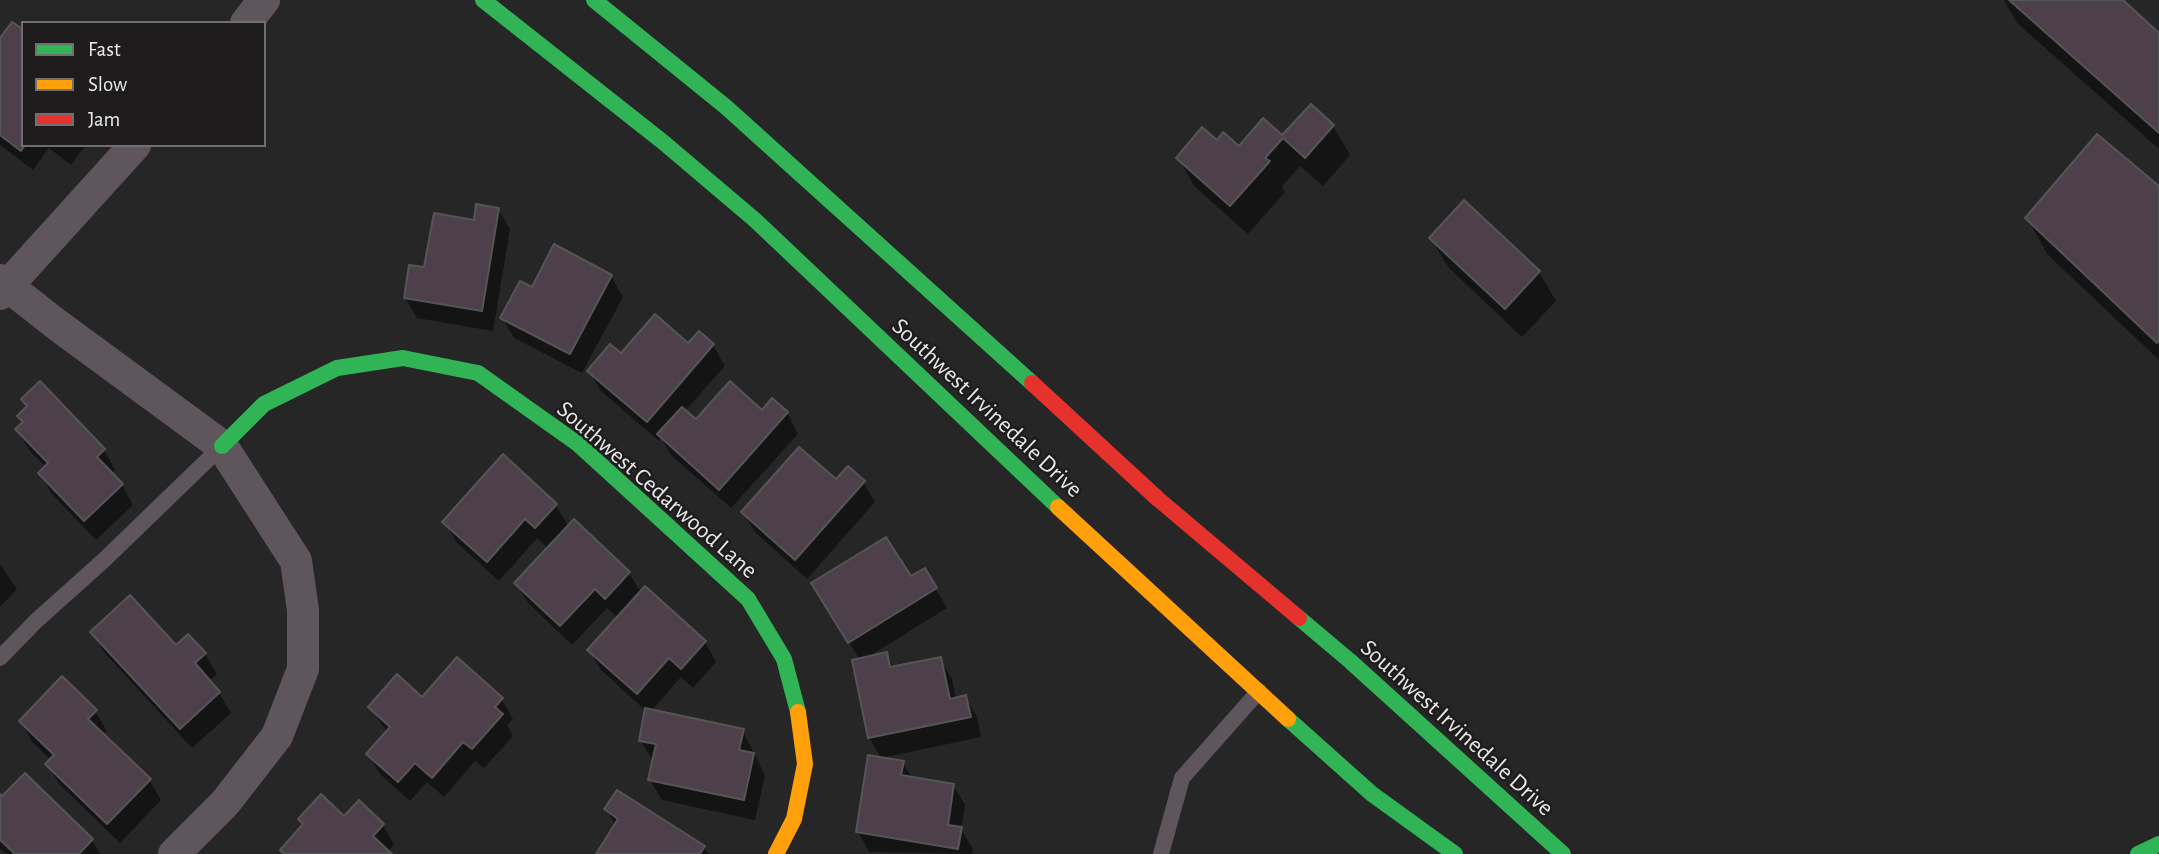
<!DOCTYPE html>
<html>
<head>
<meta charset="utf-8">
<style>
  body { margin:0 }
  #map { position:relative; width:2159px; height:854px; overflow:hidden; background:#272627; font-family:"Alegreya Sans",sans-serif }
  canvas { display:block }
  .legend { position:absolute; left:21px; top:21px; width:245px; height:126px; box-sizing:border-box; background:#1e1c1d; border:2px solid #706e6f; margin:0; padding:9px 12px; list-style:none; font-size:21px; color:#eae9ea }
  .legend li { display:flex; align-items:center; gap:14px; height:35px }
  .legend b { width:35px; border:2px solid #706e6f }
</style>
</head>
<body>
<div id="map">
<canvas width="2159" height="854"></canvas>
<ul class="legend">
<li><b style="height:9px;background:#30b455"></b>Fast</li>
<li><b style="height:9px;background:#ff9f0a"></b>Slow</li>
<li><b style="height:9px;background:#e5322d"></b>Jam</li>
</ul>
</div>
<script>
const context = document.querySelector('canvas').getContext('2d');
context.lineJoin = 'round';
function fillPath(path, color) { context.fillStyle = color; context.fill(path, 'evenodd'); }
const toPath = rows => new Path2D(rows.map(r => 'M' + r).join(''));
function stroke(path, color, width, dash) { context.strokeStyle = color; context.lineWidth = width; context.lineCap = dash ? 'butt' : 'round'; context.setLineDash(dash || []); context.stroke(path); }
function label(font, color, halo, rows, align = 'center') {
  context.font = font + ' "Alegreya Sans",sans-serif'; context.lineWidth = 5; context.setLineDash([]); context.textBaseline = 'middle'; context.strokeStyle = halo; context.fillStyle = color; for (const [text, x, y, turn = 0] of rows) {
    context.save(); context.translate(x, y); context.rotate((+turn || 0) * Math.PI / 180); context.textAlign = isNaN(turn) ? turn : align; if (halo) context.strokeText(text, 0, 0); context.fillText(text, 0, 0); context.restore();
  }
}
fillPath(toPath([
  [2004,0,2120,0,2159,35,2159,149,2017,23],
  [0,41,23,145,86,145,71,165,49,148,33,170,0,145],
  [1333,126,1350,155,1323,186,1300,166,1282,186,1285,192,1248,234,1195,187,1178,158,1217,142,1239,148],
  [2159,189,2159,360,2048,255,2027,218],
  [498,209,510,229,493,331,417,318,405,298,475,222],
  [1431,238,1539,272,1556,301,1522,337,1448,267],
  [611,276,623,297,582,373,514,338,502,318,532,289],
  [699,333,713,345,725,366,685,411,696,421,762,412,787,413,798,434,731,508,671,455,661,438,659,441,601,391,589,371,621,356,688,345],
  [23,399,104,450,115,470,111,474,122,485,133,505,96,540,51,493,40,473,46,467,29,450,17,430,23,423,19,416,28,408],
  [836,482,863,482,875,502,807,579,755,532,743,512],
  [556,505,569,528,574,522,629,573,641,593,705,642,716,662,693,688,681,677,651,711,743,731,765,775,755,820,662,800,650,780,654,761,640,741,646,711,601,670,589,650,618,618,607,608,572,645,528,603,516,583,549,549,537,538,499,581,456,542,445,522],
  [0,564,17,589,0,607],
  [924,570,947,608,868,657,886,654,894,668,940,659,952,679,956,699,965,697,977,717,981,737,881,758,869,737,860,660,825,604,910,579],
  [92,632,175,648,188,636,205,654,217,674,209,681,219,693,231,713,192,748,104,652],
  [422,699,501,699,513,719,507,725,513,736,484,768,475,761,444,797,427,782,410,801,380,774,368,754,387,732,370,707],
  [95,711,107,731,102,735,149,780,161,800,120,843,59,784,47,764,51,760,32,742,21,721],
  [903,763,912,778,953,785,965,805,961,829,973,849,972,854,869,852,858,832],
  [0,796,92,840,100,854,7,854,0,849],
  [606,809,704,847,708,854,598,854,616,826],
  [300,819,344,819,383,825,394,845,387,852,390,854,284,854,282,850,304,826]
]), '#0007');
const building = toPath([
  [2009,0,2123,0,2159,33,2159,133,2009,0],
  [12,22,23,29,23,145,25,145,21,151,0,135,0,38,12,22],
  [1311,104,1334,125,1305,158,1283,138,1265,158,1270,161,1230,206,1176,158,1202,127,1217,140,1223,132,1239,146,1263,118,1282,135,1311,104],
  [2097,134,2159,186,2159,340,2157,343,2025,218,2097,134],
  [1464,200,1540,271,1505,309,1429,238,1464,200],
  [476,204,499,208,482,311,404,298,409,265,424,267,434,213,474,220,476,204],
  [554,244,612,275,570,354,500,318,520,281,532,287,554,244],
  [655,314,688,343,699,331,714,344,647,422,587,371,610,344,621,353,655,314],
  [40,381,105,449,97,457,123,484,84,521,38,473,48,463,15,429,23,422,17,416,27,406,21,399,40,381],
  [730,381,762,410,772,398,788,412,719,490,657,434,682,407,696,419,730,381],
  [799,447,836,479,848,466,865,481,795,560,741,512,799,447],
  [503,454,557,504,535,528,525,519,487,562,442,522,503,454],
  [574,519,630,572,605,599,595,589,560,626,514,583,574,519],
  [886,537,911,576,925,568,937,588,848,643,811,583,886,537],
  [645,586,706,641,681,669,669,658,637,694,587,650,645,586],
  [130,595,176,645,188,634,206,653,195,663,220,692,180,729,90,632,130,595],
  [887,652,890,667,941,657,950,699,966,695,971,717,868,738,852,660,887,652],
  [457,657,503,698,495,707,503,714,472,749,463,742,432,778,415,763,398,782,366,754,390,727,368,707,397,674,422,697,457,657],
  [62,676,97,710,88,719,151,779,107,824,45,764,54,755,19,721,62,676],
  [645,708,744,729,739,750,754,753,744,800,648,780,656,744,639,741,645,708],
  [868,755,904,761,901,775,954,784,948,825,962,827,958,849,856,832,868,755],
  [25,773,93,839,79,854,15,854,0,840,0,794,2,796,25,773],
  [617,790,705,846,700,854,596,854,618,819,604,809,617,790],
  [321,794,344,816,359,800,384,824,373,836,392,854,284,854,280,850,303,824,298,819,321,794]
]);
fillPath(building, '#4d404a');
stroke(building, '#565556', 2);
stroke(toPath([
  [0,658,36,621,104,560,222,446],
  [1161,854,1182,778,1259,691]
]), '#5e565c', 16);
stroke(toPath([
  [246,23,264,0],
  [0,280,56,324,222,446,296,561,303,610,303,669,277,736,225,803,174,854],
  [0,294,135,145]
]), '#5e565c', 32);
stroke(toPath([
  [483,0,663,142,755,220,1058,507],
  [594,0,726,107,1032,383],
  [222,446,264,404,337,368,403,358,478,373,578,444,748,599,784,659,798,712],
  [1299,618,1350,661,1563,854],
  [1288,719,1372,794,1455,854],
  [2138,854,2159,844]
]), '#30b455', 16);
stroke(toPath([
  [1058,507,1288,719],
  [776,854,794,819,805,764,798,712]
]), '#ff9f0a', 16);
stroke(toPath([
  [1032,383,1158,499,1299,618]
]), '#e5322d', 16);
label('24px', '#eae9ea', '#1e1c1d', [
  ["Southwest Irvinedale Drive",987,408,43],
  ["Southwest Cedarwood Lane",657,490,41],
  ["Southwest Irvinedale Drive",1457,728,42]
]);
</script>
</body>
</html>
